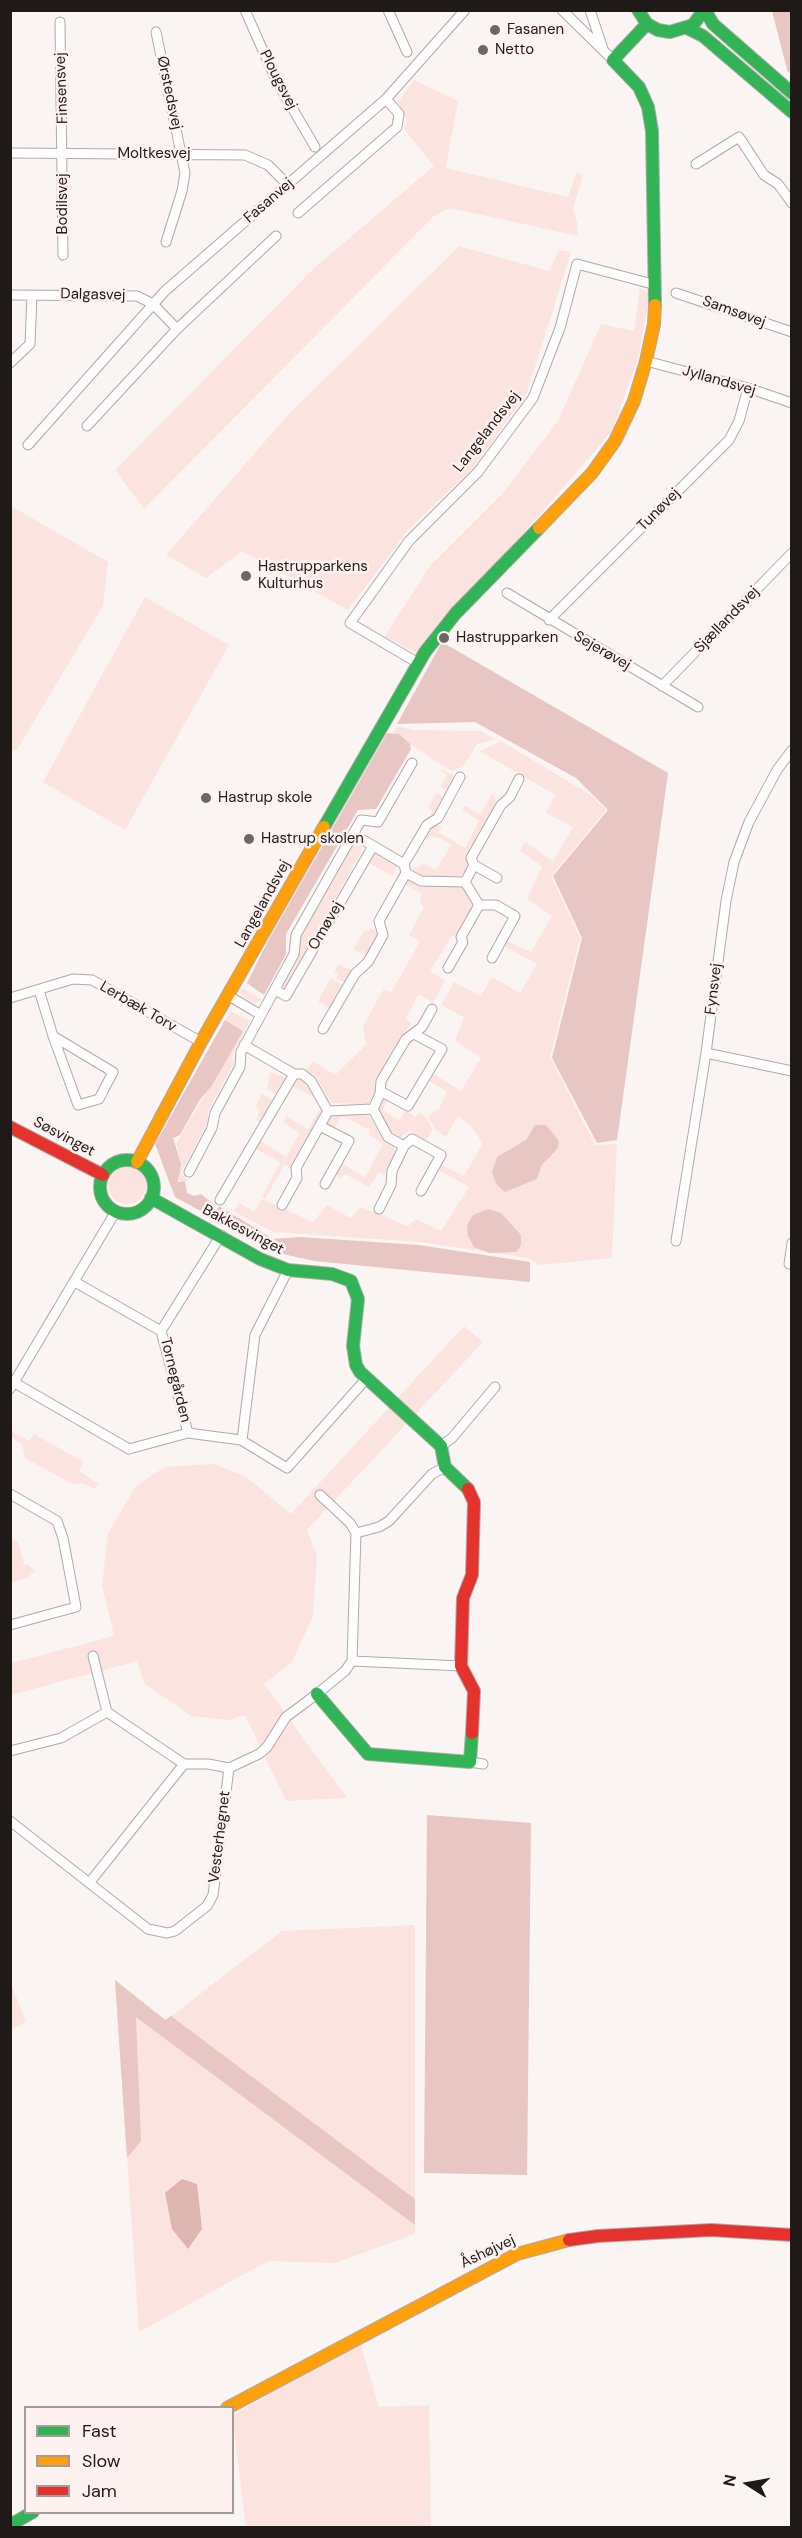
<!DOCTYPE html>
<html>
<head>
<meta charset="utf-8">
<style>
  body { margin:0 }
  #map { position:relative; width:802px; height:2538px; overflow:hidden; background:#faf4f3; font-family:"DM Sans",sans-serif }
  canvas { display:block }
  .frame { position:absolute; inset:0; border:12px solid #1f1918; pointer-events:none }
  .legend { position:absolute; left:24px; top:2406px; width:210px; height:108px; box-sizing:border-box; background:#fdf2f0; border:2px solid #a49b9a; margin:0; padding:8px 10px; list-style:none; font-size:18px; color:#1f1918 }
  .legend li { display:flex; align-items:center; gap:12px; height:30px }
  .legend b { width:30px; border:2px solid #a49b9a }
  .north { position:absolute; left:718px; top:2454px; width:60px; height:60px; -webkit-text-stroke:4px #fdf2f0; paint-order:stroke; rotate:281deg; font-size:16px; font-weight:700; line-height:24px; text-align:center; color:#1f1918 }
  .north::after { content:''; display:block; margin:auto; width:21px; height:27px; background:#1f1918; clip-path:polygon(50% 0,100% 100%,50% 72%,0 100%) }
</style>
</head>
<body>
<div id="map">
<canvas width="802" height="2538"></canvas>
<div class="frame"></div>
<ul class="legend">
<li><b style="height:8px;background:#30b455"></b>Fast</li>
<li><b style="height:8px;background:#ff9f0a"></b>Slow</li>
<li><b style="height:8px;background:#e5322d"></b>Jam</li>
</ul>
<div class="north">N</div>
</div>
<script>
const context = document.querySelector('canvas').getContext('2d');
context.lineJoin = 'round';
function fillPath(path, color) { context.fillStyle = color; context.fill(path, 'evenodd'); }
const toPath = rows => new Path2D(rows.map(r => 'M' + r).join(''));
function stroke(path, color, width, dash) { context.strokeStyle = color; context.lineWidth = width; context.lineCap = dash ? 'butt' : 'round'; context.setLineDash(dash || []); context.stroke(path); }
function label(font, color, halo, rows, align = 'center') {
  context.font = font + ' "DM Sans",sans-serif'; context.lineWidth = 5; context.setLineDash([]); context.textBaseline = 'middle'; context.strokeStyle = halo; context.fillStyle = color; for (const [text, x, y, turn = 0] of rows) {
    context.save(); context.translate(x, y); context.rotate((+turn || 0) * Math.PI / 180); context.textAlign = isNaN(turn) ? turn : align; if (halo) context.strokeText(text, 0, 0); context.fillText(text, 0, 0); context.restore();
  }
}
fillPath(toPath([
  [414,80,458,101,446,168,568,197,576,173,583,174,573,209,577,222,578,236,450,208,434,216,144,509,115,470,314,268,434,166,404,129,406,119,397,103],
  [459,246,549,271,559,250,571,252,527,393,473,468,409,529,348,610,242,551,206,578,166,555,287,416],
  [640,288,650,294,638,359,612,431,537,518,416,653,385,636,430,566,502,494,558,421,601,324,634,331],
  [11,506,108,562,103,606,17,750,11,750],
  [145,597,229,645,125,830,43,782],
  [398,726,413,730,480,731,495,739,477,744,463,767,451,771,393,733],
  [501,741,591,795,606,810,551,876,580,938,550,1057,595,1145,617,1144,612,1258,540,1265,528,1258,420,1242,274,1232,233,1211,240,1203,254,1212,262,1199,313,1222,327,1205,351,1218,361,1207,408,1226,416,1219,441,1231,469,1187,439,1170,441,1165,464,1176,483,1143,470,1125,458,1116,446,1137,435,1130,428,1116,439,1109,447,1092,428,1080,432,1073,461,1091,481,1058,455,1041,464,1017,441,1005,454,982,481,996,492,977,520,993,537,964,504,946,507,941,531,952,552,916,527,899,542,866,520,851,525,842,553,861,573,827,546,813,555,795,480,751],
  [442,769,457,777,446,796,443,794,445,790,440,787,447,775,441,771],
  [436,793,445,798,433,816,430,815,432,811,428,808],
  [493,793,497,802,468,854,467,869,460,876,423,876,413,870,413,868,420,867,422,863,436,870,451,845,440,838,430,836,428,840,423,838,429,827,437,824,442,827,438,832,465,848,479,821,462,809,465,806,480,814],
  [356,842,360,844,362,850,286,989,282,987,298,958,299,938,352,844],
  [374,853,398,865,392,876,367,862],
  [407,873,425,884,463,885,474,907,457,937,452,936,430,971,445,981,433,1003,421,995,418,995,406,1019,411,1023,375,1080,375,1093,368,1104,331,1103,317,1078,306,1070,313,1061,335,1075,366,1045,363,1026,383,990,391,992,420,942,409,935,424,907,420,903,421,893,402,883],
  [371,928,379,933,379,936,368,955,365,955,353,949,365,930,368,932],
  [339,964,353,971,346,983,336,979,338,974,334,972],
  [331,978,344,986,331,1009,318,1001],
  [243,988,262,1000,255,1003,243,997,240,993],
  [231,1011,250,1021,232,1056,234,1064,207,1112,210,1118,181,1173,189,1181,180,1181,178,1175,181,1164,176,1144,243,1031,225,1020],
  [270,1072,285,1078,276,1094,267,1089],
  [296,1076,301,1077,314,1097,290,1085],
  [261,1094,273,1100,260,1122,256,1120,260,1110,256,1107],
  [384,1098,388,1098,383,1110,399,1121,406,1110,415,1117,419,1113,426,1117,433,1129,426,1140,410,1131,400,1137,389,1131,377,1108],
  [320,1109,321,1111,292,1169,285,1164,265,1199,262,1197,280,1162,254,1148,259,1140,286,1157,300,1133,283,1122,286,1116,308,1129],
  [330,1114,368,1114,383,1138,392,1143,396,1153,384,1175,379,1172,369,1187,345,1174,341,1178,336,1174,341,1163,365,1177,383,1144,369,1135,370,1130,342,1116,333,1131,323,1125],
  '108 1185a19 19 0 1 1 38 0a19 19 0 1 1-38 0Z',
  [464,1326,483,1342,307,1530,317,1556,313,1616,292,1662,264,1684,347,1798,286,1801,245,1715,229,1720,191,1716,144,1683,137,1661,11,1695,11,1663,114,1636,102,1585,108,1533,136,1486,165,1467,214,1464,245,1476,291,1514],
  [10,1430,29,1441,34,1434,84,1462,79,1471,98,1484,95,1489,81,1483,74,1485,25,1458,22,1444,11,1437],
  [10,1538,18,1542,24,1564,29,1565,35,1571,26,1579,11,1582],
  [415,1925,415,2234,335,2263,268,2261,139,2332,115,1980,166,2020,282,1931],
  [10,1981,26,2022,11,2030,10,2030],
  [360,2343,379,2407,429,2405,431,2527,246,2527,232,2415]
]), '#fbe4e0');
fillPath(toPath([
  [772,11,791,11,791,69,788,73],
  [442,642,668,773,617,1140,597,1143,552,1058,582,938,553,876,608,810,576,778,475,722,397,724],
  [387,733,399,734,410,744,411,749,376,809,358,810,286,934,286,954,264,995,247,983,269,939],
  [225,1020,243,1031,213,1084,199,1101,180,1135,173,1138,181,1164,178,1182,185,1181,187,1193,194,1196,201,1194,213,1204,206,1214,175,1197,155,1144],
  [535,1125,546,1125,559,1141,558,1148,541,1166,537,1179,505,1192,496,1184,492,1172,497,1157,526,1140],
  [219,1206,273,1239,300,1237,419,1245,530,1262,530,1282,314,1261,287,1255,270,1249,212,1218],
  [488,1209,501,1213,521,1235,521,1245,516,1252,489,1253,474,1247,468,1236,467,1226,473,1215],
  [427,1815,531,1823,527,2175,424,2173],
  [115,1980,165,2020,171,2016,415,2199,415,2225,136,2017,141,2141,127,2158]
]), '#e7c6c3');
fillPath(toPath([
  [182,2179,197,2184,202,2229,188,2249,172,2229,165,2193]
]), '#ddb6b1');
const street = toPath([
  [245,10,276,80,315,147],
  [388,10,407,52],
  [562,10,613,60],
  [590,10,603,49],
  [60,22,63,255],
  [156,32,185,173,182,191,166,242],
  [10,153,245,155,268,165,288,185],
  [696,164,739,137,764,175,778,184,792,203],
  [298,213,397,127,399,114,386,99],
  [676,293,792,332],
  [10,295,137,296,153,304,177,329],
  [646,361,748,388,792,403],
  [10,363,30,344,32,295],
  [87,426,177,329,276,236],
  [28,445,165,291,386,99,465,10],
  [507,593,698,707],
  [549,620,729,440,739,421,748,388],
  [418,663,350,623,409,541,478,472,533,398,560,328,577,264,656,285],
  [662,686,792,553],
  [460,777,438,818,427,825,404,864,406,873,421,881,465,882,479,905,496,905,515,916,492,958],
  [353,834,404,864],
  [474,865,497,878],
  [465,882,474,865,471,858,501,805,510,797,519,779],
  [448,968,463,942,461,937,479,905],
  [39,990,53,1036,78,1105,99,1099,113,1072,53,1036],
  [275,990,286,996,373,846],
  [229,996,261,1015],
  [10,998,73,979,92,980,201,1042],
  [323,1029,355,974,368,962,383,935,379,921,406,873],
  [244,1045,294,1074,302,1074,311,1081,328,1111,373,1109,388,1137,404,1146,412,1139,441,1155,421,1191],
  [706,1053,792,1071],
  [380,1091,408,1106,442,1049,414,1034],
  [373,1109,380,1094,381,1081,406,1039,422,1027,432,1009],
  [320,1126,349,1141,325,1184],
  [189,1172,212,1128,215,1113,240,1067,241,1052,294,954,296,935,361,820,378,822,412,763],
  [220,1200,294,1074],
  [282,1205,297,1178,296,1168,328,1111],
  [379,1209,391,1185,392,1171,404,1146],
  [676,1241,706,1053,726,901,734,862,749,822,777,770,792,750],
  [789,1264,792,1243],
  [75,1282,161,1331],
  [15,1383,129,1449,188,1433,241,1440,287,1468,366,1379],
  [10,1389,116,1211],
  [188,1433,161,1331,221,1235],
  [242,1440,255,1335,288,1270],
  [441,1446,452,1438,495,1387],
  [10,1494,57,1521,63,1538,76,1607,10,1625],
  [356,1533,379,1527,389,1521,432,1474,445,1467],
  [93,1656,107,1712,184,1764,208,1764,229,1768],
  [352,1661,461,1666],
  [10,1751,61,1738,107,1712],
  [470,1762,483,1764],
  [229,1768,259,1754,267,1747,286,1717,317,1694,345,1671,352,1661,356,1533,350,1523,320,1495],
  [10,1821,148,1929,167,1933,175,1931,207,1906,213,1895,229,1768],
  [90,1882,184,1764]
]);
const fast = toPath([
  [638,10,647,24,658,30,670,32,693,25,704,10],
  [705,10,713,24,792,93],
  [647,24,613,60,639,87,648,107,652,131,655,305],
  [687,28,703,36,792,112],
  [324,827,425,652,456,613,539,528],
  '100 1187a27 27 0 1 1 54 0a27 27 0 1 1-54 0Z',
  [151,1198,260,1259,288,1270,332,1274,351,1281,358,1299,353,1346,356,1365,360,1372,441,1446,445,1467,468,1489],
  [317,1694,368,1754,470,1762,472,1733],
  [10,2525,33,2512]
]);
const slow = toPath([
  [539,528,592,473,615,441,634,401,646,361,654,324,655,305],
  [137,1162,201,1042,324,827],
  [227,2408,517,2254,569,2240]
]);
const jam = toPath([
  [10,1127,103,1175],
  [468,1489,474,1502,472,1575,463,1598,461,1666,474,1691,472,1733],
  [569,2240,598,2236,711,2230,792,2235]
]);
stroke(street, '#afaaa9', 11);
stroke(fast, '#afaaa9', 14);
stroke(slow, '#afaaa9', 14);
stroke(jam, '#afaaa9', 14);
stroke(street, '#fefdfd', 9);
stroke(fast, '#30b455', 12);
stroke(slow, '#ff9f0a', 12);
stroke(jam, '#e5322d', 12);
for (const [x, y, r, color] of [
  [495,30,6,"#6c6665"],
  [483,50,6,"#6c6665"],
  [246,576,6,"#6c6665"],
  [444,638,6,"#6c6665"],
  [206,798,6,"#6c6665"],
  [249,839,6,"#6c6665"]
]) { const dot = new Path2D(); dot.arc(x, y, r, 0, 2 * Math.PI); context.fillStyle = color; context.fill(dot); stroke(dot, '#fdf2f0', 2); }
label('15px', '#1f1918', '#fdf2f0', [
  ["Fasanen",507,30],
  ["Netto",495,50],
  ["Hastrupparkens",258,567],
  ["Kulturhus",258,584],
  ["Hastrupparken",456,638],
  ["Hastrup skole",218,798],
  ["Hastrup skolen",261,839]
], 'left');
label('15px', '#1f1918', '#fdf2f0', [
  ["Plougsvej",278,80,63],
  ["Finsensvej",62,88,-92],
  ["Ørstedsvej",169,93,78],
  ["Moltkesvej",154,154],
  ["Fasanvej",269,201,-41],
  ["Bodilsvej",63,204,-90],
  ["Dalgasvej",93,295,1],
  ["Samsøvej",734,312,20],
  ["Jyllandsvej",719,381,16],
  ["Langelandsvej",487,432,-52],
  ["Tunøvej",659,510,-45],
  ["Sjællandsvej",727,620,-46],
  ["Sejerøvej",602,651,30],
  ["Langelandsvej",263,904,-61],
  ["Omøvej",326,926,-60],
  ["Fynsvej",714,989,-83],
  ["Lerbæk Torv",138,1007,30],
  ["Søsvinget",64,1137,28],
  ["Bakkesvinget",243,1230,28],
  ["Tornegården",175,1380,76],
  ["Vesterhegnet",220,1837,-83],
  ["Åshøjvej",488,2252,-25]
]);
</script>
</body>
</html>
